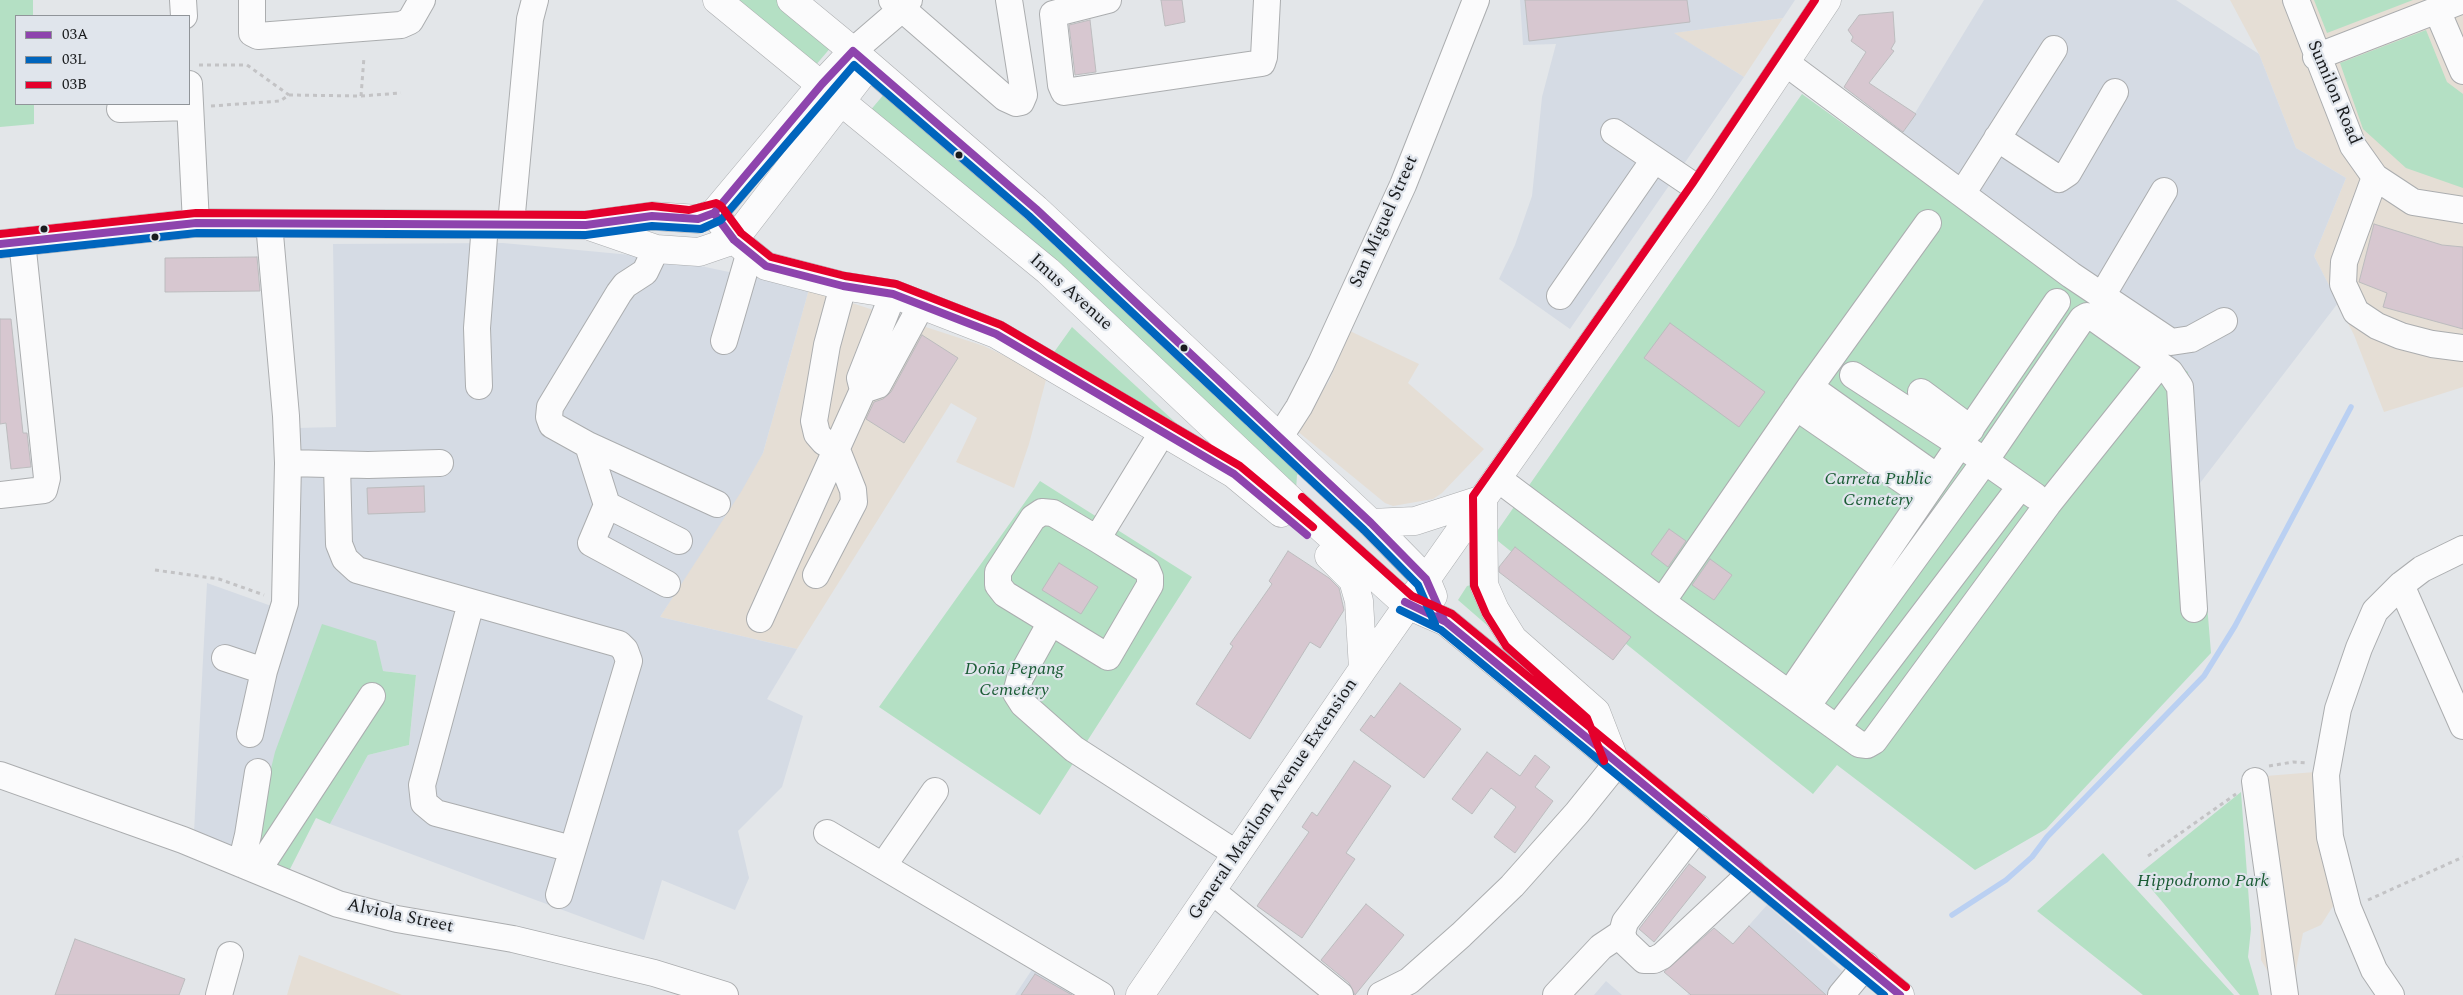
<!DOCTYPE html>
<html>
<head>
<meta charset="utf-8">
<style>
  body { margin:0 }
  #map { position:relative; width:2463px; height:995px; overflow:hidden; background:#e3e6e9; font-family:Spectral,serif }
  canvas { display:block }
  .legend { position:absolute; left:15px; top:15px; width:175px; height:90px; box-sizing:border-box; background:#e0e5ec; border:1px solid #909499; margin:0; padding:6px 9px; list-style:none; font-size:15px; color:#191b1d }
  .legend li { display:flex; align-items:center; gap:10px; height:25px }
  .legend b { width:25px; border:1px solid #909499 }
</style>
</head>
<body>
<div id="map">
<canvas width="2463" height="995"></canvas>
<ul class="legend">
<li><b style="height:6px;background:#8e44ad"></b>03A</li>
<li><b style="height:6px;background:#0065bd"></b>03L</li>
<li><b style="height:6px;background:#e4002b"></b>03B</li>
</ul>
</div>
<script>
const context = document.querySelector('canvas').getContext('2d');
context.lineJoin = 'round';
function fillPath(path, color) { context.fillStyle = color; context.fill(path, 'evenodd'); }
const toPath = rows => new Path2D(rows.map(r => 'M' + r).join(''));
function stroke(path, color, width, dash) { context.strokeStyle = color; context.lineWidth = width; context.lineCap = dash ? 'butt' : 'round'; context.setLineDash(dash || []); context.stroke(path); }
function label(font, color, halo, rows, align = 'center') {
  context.font = font + ' Spectral,serif'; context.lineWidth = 4.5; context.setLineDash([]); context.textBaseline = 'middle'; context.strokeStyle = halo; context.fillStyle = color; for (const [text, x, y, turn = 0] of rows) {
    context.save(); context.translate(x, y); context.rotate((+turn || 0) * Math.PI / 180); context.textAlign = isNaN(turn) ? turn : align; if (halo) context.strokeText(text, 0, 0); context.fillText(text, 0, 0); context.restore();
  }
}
fillPath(toPath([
  [2230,0,2463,0,2463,387,2384,412,2354,335,2314,256,2346,178,2296,148,2259,54],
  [1783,18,1744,77,1673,33],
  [809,289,984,346,1047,376,1029,444,1014,488,956,462,977,418,951,403,797,649,660,617,763,453],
  [1350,331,1419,364,1408,383,1484,449,1442,493,1433,499,1393,506,1385,503,1296,430,1329,381],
  [2315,772,2335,903,2321,925,2303,933,2291,995,2280,992,2261,960,2258,786,2266,776],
  [299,955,402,995,287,995]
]), '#e5ded5');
fillPath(toPath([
  [1520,0,1795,0,1783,18,1674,33,1744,77,1570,329,1499,279,1515,245,1532,196,1542,97,1556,44,1523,45],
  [1984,0,2176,0,2259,54,2296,148,2346,178,2314,256,2338,303,2197,487,1887,159],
  [503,243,663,258,809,289,763,453,741,492,660,617,797,649,767,699,803,716,782,787,738,831,749,878,735,910,662,880,644,940,330,824,368,755,409,745,416,675,383,671,250,855,194,832,207,583,291,613,298,428,336,427,333,244],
  [1767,905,1859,986,1852,995,1687,995],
  [1037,962,1085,995,1015,995],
  [1606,981,1622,995,1594,995]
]), '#d5dbe4');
fillPath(toPath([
  [0,0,33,0,33,16,16,16,16,104,34,104,34,124,0,127],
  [718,0,791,0,838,39,809,73],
  [2314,0,2413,0,2327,33],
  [2426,30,2447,82,2463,94,2463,188,2406,168,2363,129,2340,63],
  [891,86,1308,464,1297,475,1295,504,863,119],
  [1802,94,2188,372,2211,653,2046,829,1975,870,1837,765,1813,794,1493,537],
  [1072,327,1227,470,1052,355],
  [1040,481,1192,577,1040,815,879,707],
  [1471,585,1496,633,1458,600,1467,586],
  [322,624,376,641,383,671,416,675,409,745,368,755,330,824,316,818,289,871,250,855,275,752],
  [2241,792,2251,929,2248,957,2259,995,2240,995,2139,874],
  [2103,853,2234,995,2143,995,2037,911]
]), '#b4e0c4');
stroke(toPath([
  [1952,915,2006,880,2032,857,2047,837,2204,676,2235,626,2351,407]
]), '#bad0f2', 5.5);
const building = toPath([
  [1161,0,1182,0,1185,22,1165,26,1161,0],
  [1525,0,1687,0,1690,22,1529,41,1525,0],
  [1893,12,1895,42,1891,49,1894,51,1869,83,1916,114,1903,132,1844,87,1866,52,1851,41,1853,37,1848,30,1859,15,1893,12],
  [1090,20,1096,72,1075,75,1069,25,1090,20],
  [2374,224,2442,245,2463,247,2463,329,2383,307,2387,293,2359,282,2374,224],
  [257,257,260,291,165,292,165,258,257,257],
  [0,319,11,319,23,433,27,433,31,467,11,469,6,423,0,424,0,319],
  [1670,323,1765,392,1739,427,1644,358,1670,323],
  [922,335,958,358,904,443,866,419,874,402,883,399,891,392,922,335],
  [424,486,425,512,368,514,367,488,424,486],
  [1669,529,1686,541,1668,567,1651,554,1669,529],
  [1515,547,1631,637,1613,660,1499,572,1499,567,1515,547],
  [1288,551,1329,578,1339,588,1344,610,1320,648,1310,642,1250,739,1196,704,1233,646,1230,644,1272,584,1269,581,1288,551],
  [1710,559,1732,575,1714,600,1692,585,1710,559],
  [1059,563,1098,587,1081,614,1042,590,1059,563],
  [1400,683,1461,729,1424,778,1360,730,1371,715,1374,718,1400,683],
  [1487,752,1520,776,1535,755,1550,767,1535,787,1553,801,1515,853,1494,837,1516,807,1491,788,1472,814,1452,799,1487,752],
  [1354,761,1391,786,1346,853,1355,859,1302,938,1257,906,1309,832,1302,827,1312,812,1317,816,1354,761],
  [1689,864,1706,877,1654,942,1639,929,1689,864],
  [1366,904,1404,935,1355,995,1349,983,1321,960,1366,904],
  [1749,926,1826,995,1691,995,1664,972,1714,928,1733,944,1749,926],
  [75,939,185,979,179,995,55,995,75,939],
  [1035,974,1072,995,1021,995,1035,974]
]);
fillPath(building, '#d7c7d0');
stroke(building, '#bcbcbe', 1);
const minor = toPath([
  [183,0,184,16],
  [252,0,252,33,258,36,401,25,410,21,422,0],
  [892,0,1005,98,1016,103,1021,102,1024,95,1009,0],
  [1108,0,1053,14,1061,85,1064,92,1262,63,1264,57,1267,0],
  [2296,0,2353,146,2375,177,2413,202,2463,210],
  [2437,10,2463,71],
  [853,51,903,8,909,0],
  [2316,57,2463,0],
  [1786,63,2071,275,2171,342,2191,339,2224,321],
  [189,84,196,223],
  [120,109,190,107],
  [1614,132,1700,190],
  [1997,138,2059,179,2068,173,2115,92],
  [2375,177,2344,262,2343,284,2356,312,2377,326,2401,336,2432,344,2463,348],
  [1962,194,2054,49],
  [511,224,530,19,535,0],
  [656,249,645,272,625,285,619,293,550,407,549,417,552,425,588,445,717,504],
  [1560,296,1654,160],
  [2102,296,2164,191],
  [724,341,749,255],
  [1853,375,1985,461,2035,496],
  [479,386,477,328,485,224],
  [1810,387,1937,477],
  [863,390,878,385,922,304],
  [1921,392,1971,429],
  [1796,407,1924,495],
  [1279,438,1299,407,1321,364,1403,185,1476,0],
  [588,445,607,505,591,543,667,584],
  [288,463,368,465,440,463],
  [337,465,339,544,345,559,357,570,619,644,625,650,629,661,559,895],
  [1497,478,1662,602,1859,744,1867,745,1874,741,2048,504,2159,365],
  [0,495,44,490,47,478,22,241],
  [607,505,679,541],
  [1042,512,1053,513,1097,539,1147,570,1150,577,1150,585,1108,657,1005,594,998,585,998,572,1033,518,1042,512],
  [1097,539,1162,433],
  [816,575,854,502,853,490,837,450,824,442,817,434,814,421,827,345,843,286],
  [2401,585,2463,726],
  [1662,602,1810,387,1928,223],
  [471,603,422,785,424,803,436,813,572,849],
  [760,619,863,390,860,378,893,294],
  [1051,622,1020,678,1016,693,1023,704,1074,749,1237,854],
  [225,658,264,671],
  [1790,693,2057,302],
  [1807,706,1985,461,2082,319,2087,316,2094,318,2170,372,2180,387,2194,609],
  [1837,728,2020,487],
  [250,734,264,671,285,603,288,463,286,416,269,223],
  [0,775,183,840,338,904,397,919,513,939,654,973,725,995],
  [2255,781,2285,995],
  [1698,827,1625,922,1622,933,1625,942,1644,960,1654,960,1662,956,1752,872],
  [827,833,1101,995],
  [241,864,248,835,258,772],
  [883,866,935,791],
  [258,870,372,696],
  [1212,891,1340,995],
  [219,995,230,955],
  [1381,995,1409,981,1461,935,1512,886,1577,813,1618,762],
  [1556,995,1601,947,1622,933],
  [1841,995,1866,965],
  [2391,995,2374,970,2348,908,2330,837,2326,775,2338,709,2359,648,2375,611,2401,585,2422,569,2463,549]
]);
const major = toPath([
  [717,0,1048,271,1295,504,1407,605,1446,622,1900,995],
  [791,0,853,51,1036,209,1371,523,1426,579,1433,596],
  [714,213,734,240,766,266,843,286,893,294,996,334,1234,474,1281,513],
  [592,227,656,249,699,252,734,240,869,65],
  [0,244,196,223,586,225,652,216,698,219,714,213,822,84,853,51],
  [1483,499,1484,585,1495,610,1513,639,1596,712,1613,756],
  [1371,523,1415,521,1483,499],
  [1329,556,1353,580,1359,601,1363,669],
  [1140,995,1363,669,1700,190,1827,0]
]);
stroke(minor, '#abadaf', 28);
stroke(major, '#abadaf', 29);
stroke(toPath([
  [199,65,247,65,289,95],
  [361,96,364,57],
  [211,106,280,101,289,95,361,96,401,93],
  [155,570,219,579,264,595],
  [2269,766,2293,762,2307,763],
  [2148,856,2236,794],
  [2368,900,2463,857]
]), '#c3c3c5', 3, [4, 4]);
stroke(minor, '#fbfbfc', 26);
stroke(major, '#fbfbfc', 28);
stroke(toPath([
  [714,213,734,240,766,266,843,286,893,294,996,334,1234,474,1307,535],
  [0,244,196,223,586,225,652,216,698,219,714,213,822,84,853,51,1036,209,1371,523,1426,579,1444,620],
  [1405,602,1446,622,1900,995]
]), '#8e44ad', 8);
stroke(toPath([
  [1,254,197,233,586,235,652,226,701,229,721,220,854,65,1029,216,1364,530,1418,585,1435,624],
  [1400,610,1441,630,1884,995]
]), '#0065bd', 8);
stroke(toPath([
  [0,234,196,213,585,215,652,206,689,210,716,203,721,206,741,233,771,257,845,276,896,284,1001,325,1240,466,1313,527],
  [1302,497,1412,596,1452,614,1906,987],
  [1604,761,1587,718,1506,646,1486,614,1474,586,1473,496,1692,184,1815,0]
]), '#e4002b', 8);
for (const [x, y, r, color] of [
  [959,155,4.5,"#191b1d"],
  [44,229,4.5,"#191b1d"],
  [155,237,4.5,"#191b1d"],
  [1184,348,4.5,"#191b1d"]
]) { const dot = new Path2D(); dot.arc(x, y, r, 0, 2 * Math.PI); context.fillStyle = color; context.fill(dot); stroke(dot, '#e0e5ec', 2); }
label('18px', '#191b1d', '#e0e5ec', [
  ["Sumilon Road",2333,93,67],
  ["San Miguel Street",1385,222,-66],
  ["Imus Avenue",1070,293,42],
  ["General Maxilom Avenue Extension",1274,800,-56],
  ["Alviola Street",400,917,12]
]);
label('italic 18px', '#195b34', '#e0e5ec', [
  ["Carreta Public",1878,480],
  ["Cemetery",1878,501],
  ["Doña Pepang",1014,670],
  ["Cemetery",1014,691],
  ["Hippodromo Park",2203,882]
]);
</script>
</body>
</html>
